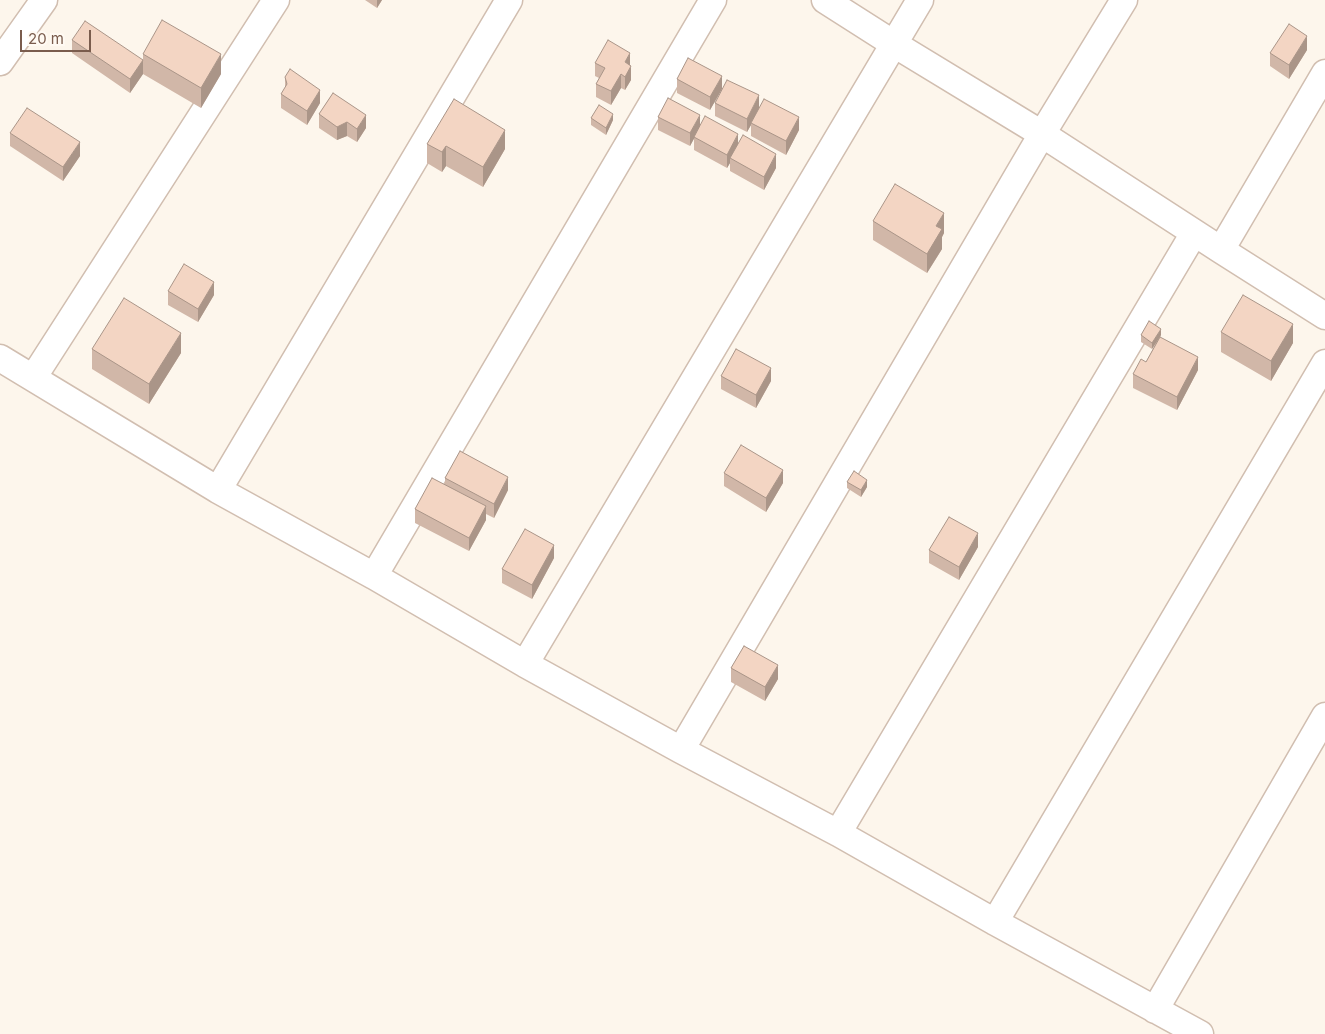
<!DOCTYPE html>
<html>
<head>
<meta charset="utf-8">
<style>
  body { margin:0 }
  #map { position:relative; width:1325px; height:1034px; overflow:hidden; background:#fdf6ec; font-family:Inter,sans-serif }
  canvas { display:block }
  .scale { position:absolute; left:20px; top:30px; width:71px; height:22px; box-sizing:border-box; border:2px solid #7a5c4d; border-top:0; padding-left:6px; font-size:15px; line-height:18px; white-space:nowrap; color:#7a5c4d; -webkit-text-stroke:4px #fffaf3; paint-order:stroke }
</style>
</head>
<body>
<div id="map">
<canvas width="1325" height="1034"></canvas>
<div class="scale">20 m</div>
</div>
<script>
const context = document.querySelector('canvas').getContext('2d');
context.lineJoin = 'round';
const toPath = rows => new Path2D(rows.map(r => 'M' + r).join(''));
function stroke(path, color, width, dash) { context.strokeStyle = color; context.lineWidth = width; context.lineCap = dash ? 'butt' : 'round'; context.setLineDash(dash || []); context.stroke(path); }
function fillPath(path, color) { context.fillStyle = color; context.fill(path, 'evenodd'); }
const minor = toPath([
  [825,0,894,44,1042,134,1221,250,1325,316],
  [0,62,44,0],
  [1221,250,1325,73],
  [0,358,218,490,374,576,525,664,681,750,838,833,995,922,1200,1034],
  [33,378,276,0],
  [218,490,509,0],
  [374,576,713,0],
  [525,664,920,0],
  [681,750,1042,134,1124,0],
  [838,833,1194,233],
  [995,922,1325,363],
  [1155,1010,1325,716]
]);
stroke(minor, '#d1beb0', 29);
stroke(minor, '#fff', 26);
fillPath(toPath([
  [365,0,382,0,377,8],
  [72,40,143,60,143,54,221,74,201,108,143,74,130,93,72,53],
  [1307,50,1289,79,1270,66,1270,53],
  [595,63,630,65,631,80,625,90,621,88,611,105,596,97,596,84,599,78,595,76],
  [285,77,320,103,307,125,281,108,281,94,285,88],
  [677,79,722,89,710,110,677,93],
  [333,93,366,128,357,142,347,136,337,140,319,128,319,114],
  [715,103,759,108,799,130,786,155,751,136,751,125,747,132,715,116],
  [658,117,700,127,738,143,776,168,764,190,730,171,730,163,727,168,694,150,694,138,690,146,658,130],
  [591,118,613,120,606,135,591,125],
  [10,133,80,156,63,181,10,146],
  [427,144,505,149,483,187,446,166,442,172,427,163],
  [873,221,944,233,942,237,942,249,927,273,873,240],
  [168,291,214,295,198,322,168,305],
  [1221,332,1293,343,1271,381,1221,352],
  [1141,335,1161,335,1160,337,1198,370,1177,410,1133,388,1133,374,1146,362,1156,343,1152,349,1141,342],
  [92,349,181,353,149,404,92,369],
  [721,376,771,381,756,408,721,389],
  [724,473,783,483,766,512,724,486],
  [445,478,508,490,494,518,486,514,486,520,469,551,415,523,415,509,445,485],
  [847,482,867,487,861,497,847,488],
  [978,547,959,580,929,563,929,550],
  [554,558,532,599,502,583,502,569],
  [731,668,778,679,765,701,731,682]
]), '#d1b7a8');
fillPath(toPath([
  [377,0,382,0,377,8],
  [1307,36,1307,50,1289,79,1289,65],
  [630,53,630,66,625,62],
  [221,54,221,74,201,108,201,88],
  [143,60,143,74,130,93,130,79],
  [631,66,631,80,625,90,625,77],
  [621,74,621,88,611,105,611,91],
  [722,76,722,89,710,110,710,97],
  [320,90,320,103,307,125,307,111],
  [759,95,759,109,751,123,751,125,747,132,747,119],
  [613,114,613,120,606,135,606,128],
  [366,115,366,128,357,142,357,129],
  [700,115,700,128,690,146,690,133],
  [799,117,799,130,786,155,786,141],
  [347,122,347,136,337,140,337,127],
  [505,130,505,149,483,187,483,167],
  [738,134,738,147,730,158,730,163,727,168,727,155],
  [80,142,80,156,63,181,63,167],
  [446,146,446,166,442,172,442,152],
  [776,154,776,168,764,190,764,177],
  [944,213,944,233,942,237,942,249,927,273,927,254,936,226],
  [214,282,214,295,198,322,198,309],
  [1293,324,1293,343,1271,381,1271,361],
  [1161,329,1161,335,1152,349,1152,343],
  [181,333,181,353,149,404,149,384],
  [1198,357,1198,370,1177,410,1177,397],
  [771,368,771,381,756,408,756,395],
  [783,470,783,483,766,512,766,498],
  [508,477,508,490,494,518,494,504],
  [867,480,867,487,861,497,861,490],
  [486,506,486,520,469,551,469,538],
  [978,533,978,547,959,580,959,567],
  [554,545,554,558,532,599,532,585],
  [778,665,778,679,765,701,765,687]
]), '#aa9588');
const building = toPath([
  [162,20,221,54,201,88,143,54,162,20],
  [85,21,143,60,130,79,72,40,85,21],
  [1289,24,1307,36,1289,65,1270,53,1289,24],
  [608,40,630,53,625,62,631,66,625,77,621,74,611,91,596,84,605,68,595,63,608,40],
  [688,58,722,76,710,97,677,79,688,58],
  [290,69,320,90,307,111,281,94,287,84,285,77,290,69],
  [727,80,759,95,747,119,715,103,727,80],
  [333,93,366,115,357,129,347,122,337,127,319,114,333,93],
  [668,98,700,115,690,133,658,117,668,98],
  [454,99,505,130,483,167,446,146,442,152,427,144,454,99],
  [764,99,799,117,786,141,751,123,764,99],
  [599,105,613,114,606,128,591,118,599,105],
  [27,108,80,142,63,167,10,133,27,108],
  [705,116,738,134,727,155,694,137,705,116],
  [743,135,776,154,764,177,730,158,743,135],
  [895,184,944,213,936,226,942,229,927,254,873,221,895,184],
  [184,264,214,282,198,309,168,291,184,264],
  [1243,295,1293,324,1271,361,1221,332,1243,295],
  [124,298,181,333,149,384,92,349,124,298],
  [1149,321,1161,329,1152,343,1141,335,1149,321],
  [1160,337,1198,357,1177,397,1133,374,1141,359,1146,362,1160,337],
  [736,349,771,368,756,395,721,376,736,349],
  [741,445,783,470,766,498,724,473,741,445],
  [460,451,508,477,494,504,445,478,460,451],
  [854,471,867,480,861,490,847,482,854,471],
  [432,478,486,506,469,538,415,509,432,478],
  [949,517,978,533,959,567,929,550,949,517],
  [525,529,554,545,532,585,502,569,525,529],
  [744,646,778,665,765,687,731,668,744,646]
]);
fillPath(building, '#f3d5c3');
stroke(building, '#aa9588', 1);
</script>
</body>
</html>
